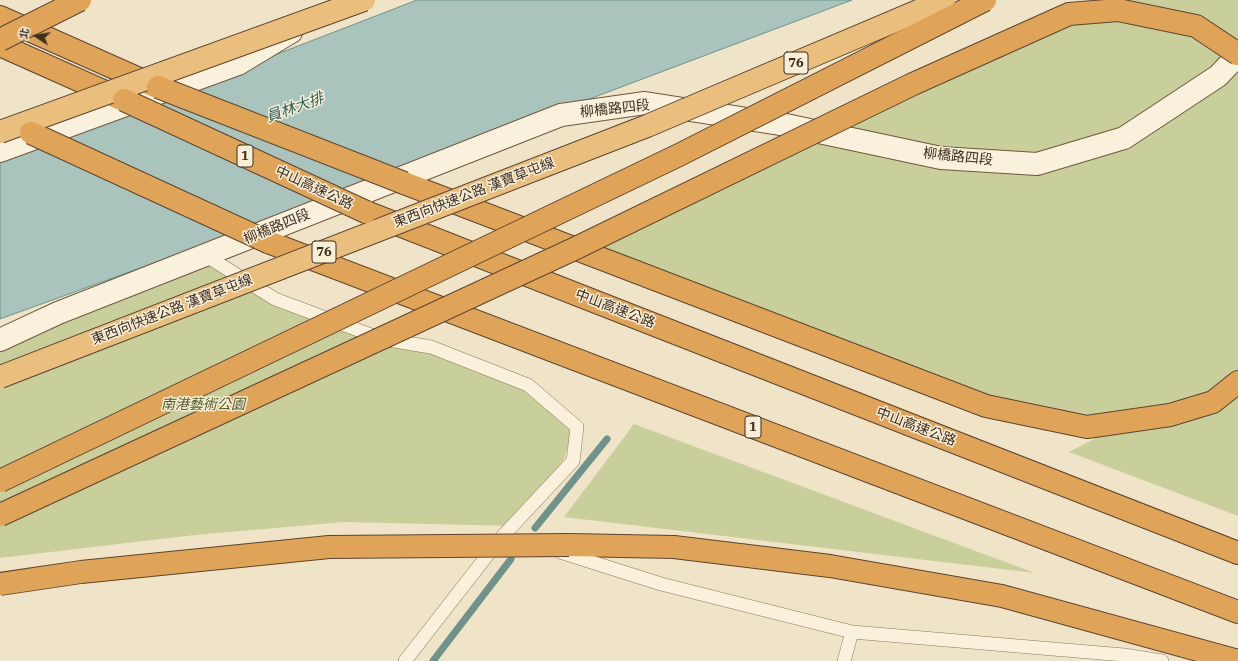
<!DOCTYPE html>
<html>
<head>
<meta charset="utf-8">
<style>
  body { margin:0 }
  #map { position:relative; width:1238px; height:661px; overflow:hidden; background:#f0e4c8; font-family:"IBM Plex Serif","Noto Sans TC",serif }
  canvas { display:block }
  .north { position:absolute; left:16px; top:16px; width:40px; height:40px; -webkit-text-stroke:3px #f7eed8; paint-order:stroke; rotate:282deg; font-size:11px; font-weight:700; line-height:16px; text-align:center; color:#3d2e20 }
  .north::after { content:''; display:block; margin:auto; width:14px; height:18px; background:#3d2e20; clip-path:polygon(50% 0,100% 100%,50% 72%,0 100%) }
</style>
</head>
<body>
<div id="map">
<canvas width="1238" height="661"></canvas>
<div class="north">北</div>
</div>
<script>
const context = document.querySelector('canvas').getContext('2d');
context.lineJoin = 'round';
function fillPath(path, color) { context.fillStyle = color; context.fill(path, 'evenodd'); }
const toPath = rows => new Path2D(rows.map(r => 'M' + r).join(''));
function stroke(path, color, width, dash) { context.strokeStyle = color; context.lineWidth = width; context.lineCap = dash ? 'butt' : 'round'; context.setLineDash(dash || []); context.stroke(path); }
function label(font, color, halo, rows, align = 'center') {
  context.font = font + ' "IBM Plex Serif","Noto Sans TC",serif'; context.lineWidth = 3; context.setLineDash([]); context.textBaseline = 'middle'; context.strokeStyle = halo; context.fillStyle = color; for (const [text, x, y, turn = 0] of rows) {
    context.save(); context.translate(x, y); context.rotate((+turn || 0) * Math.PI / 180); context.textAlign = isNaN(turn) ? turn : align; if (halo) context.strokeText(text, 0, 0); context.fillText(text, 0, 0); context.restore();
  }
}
fillPath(toPath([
  [1102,0,1238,0,1238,516,1069,452,1127,422,986,406,574,249,1033,29,1118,9],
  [213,265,373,344,417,348,525,391,572,431,564,459,514,526,344,522,195,535,0,558,0,350,138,290],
  [634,424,1035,573,564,517]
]), '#c9cf9b');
const water = toPath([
  [417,0,852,0,157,262,0,319,0,157,192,87,417,0]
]);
fillPath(water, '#a9c4bc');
stroke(water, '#6f938a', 1);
stroke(toPath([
  [535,528,607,439],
  [433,661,511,559]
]), '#6f938a', 7);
const service = toPath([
  [205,255,275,299,382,339,431,347,528,385,577,427,573,461,500,539,405,661],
  [560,552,661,584,852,632,1124,655,1162,661],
  [844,661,852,632]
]);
const secondary = toPath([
  [0,151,238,64,291,32],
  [0,340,58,313,561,115,645,103,786,125,941,158,1037,164,1124,138,1218,76,1238,55]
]);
const motorway = toPath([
  [0,17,155,86],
  [0,45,121,99],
  [404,183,986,406,1087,427,1170,415,1213,402,1238,382],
  [366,212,1238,553],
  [268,242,1238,612],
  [569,545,674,547,830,566,1002,596,1238,661]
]);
stroke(service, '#8d765c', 14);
stroke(secondary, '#6f573f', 24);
stroke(motorway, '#5b4430', 24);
stroke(service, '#faf1dc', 13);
stroke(secondary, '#faf1dc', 22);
stroke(motorway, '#e0a458', 22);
const trunkBridge = toPath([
  [0,132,364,0],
  [0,377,647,126,944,0]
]);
const motorwayBridge = toPath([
  [0,40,80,0],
  [158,87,404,183],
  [124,100,366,212],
  [31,133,268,242],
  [0,481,679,155,985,0],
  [0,515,574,249,913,84,1069,14,1118,10,1196,26,1238,54],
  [0,584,81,572,329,547,569,545]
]);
stroke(trunkBridge, '#5b4430', 24, []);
stroke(motorwayBridge, '#5b4430', 24, []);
stroke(trunkBridge, '#eabe7c', 22);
stroke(motorwayBridge, '#e0a458', 22);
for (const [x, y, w] of [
  [796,63,24],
  [245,156,16],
  [324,252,24],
  [753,427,16]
]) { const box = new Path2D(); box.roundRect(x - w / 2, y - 11, w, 22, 3); context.fillStyle = '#f7eed8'; context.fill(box); stroke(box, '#3d2e20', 1); }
label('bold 13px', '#3d2e20', null, [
  ["76",796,63],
  ["1",245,156],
  ["76",324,252],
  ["1",753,427]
]);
label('14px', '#3d2e20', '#f7eed8', [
  ["柳橋路四段",615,109,-6],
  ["柳橋路四段",958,157,6],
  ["中山高速公路",314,188,25],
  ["東西向快速公路 漢寶草屯線",474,193,-21],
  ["柳橋路四段",277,227,-22],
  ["中山高速公路",615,309,21],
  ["東西向快速公路 漢寶草屯線",172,310,-21],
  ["中山高速公路",916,427,21]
]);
label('italic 14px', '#4d5a26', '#f7eed8', [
  ["南港藝術公園",203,405]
]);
label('italic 15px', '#2f5d5a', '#f7eed8', [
  ["員林大排",295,108,-20]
]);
</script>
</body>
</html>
